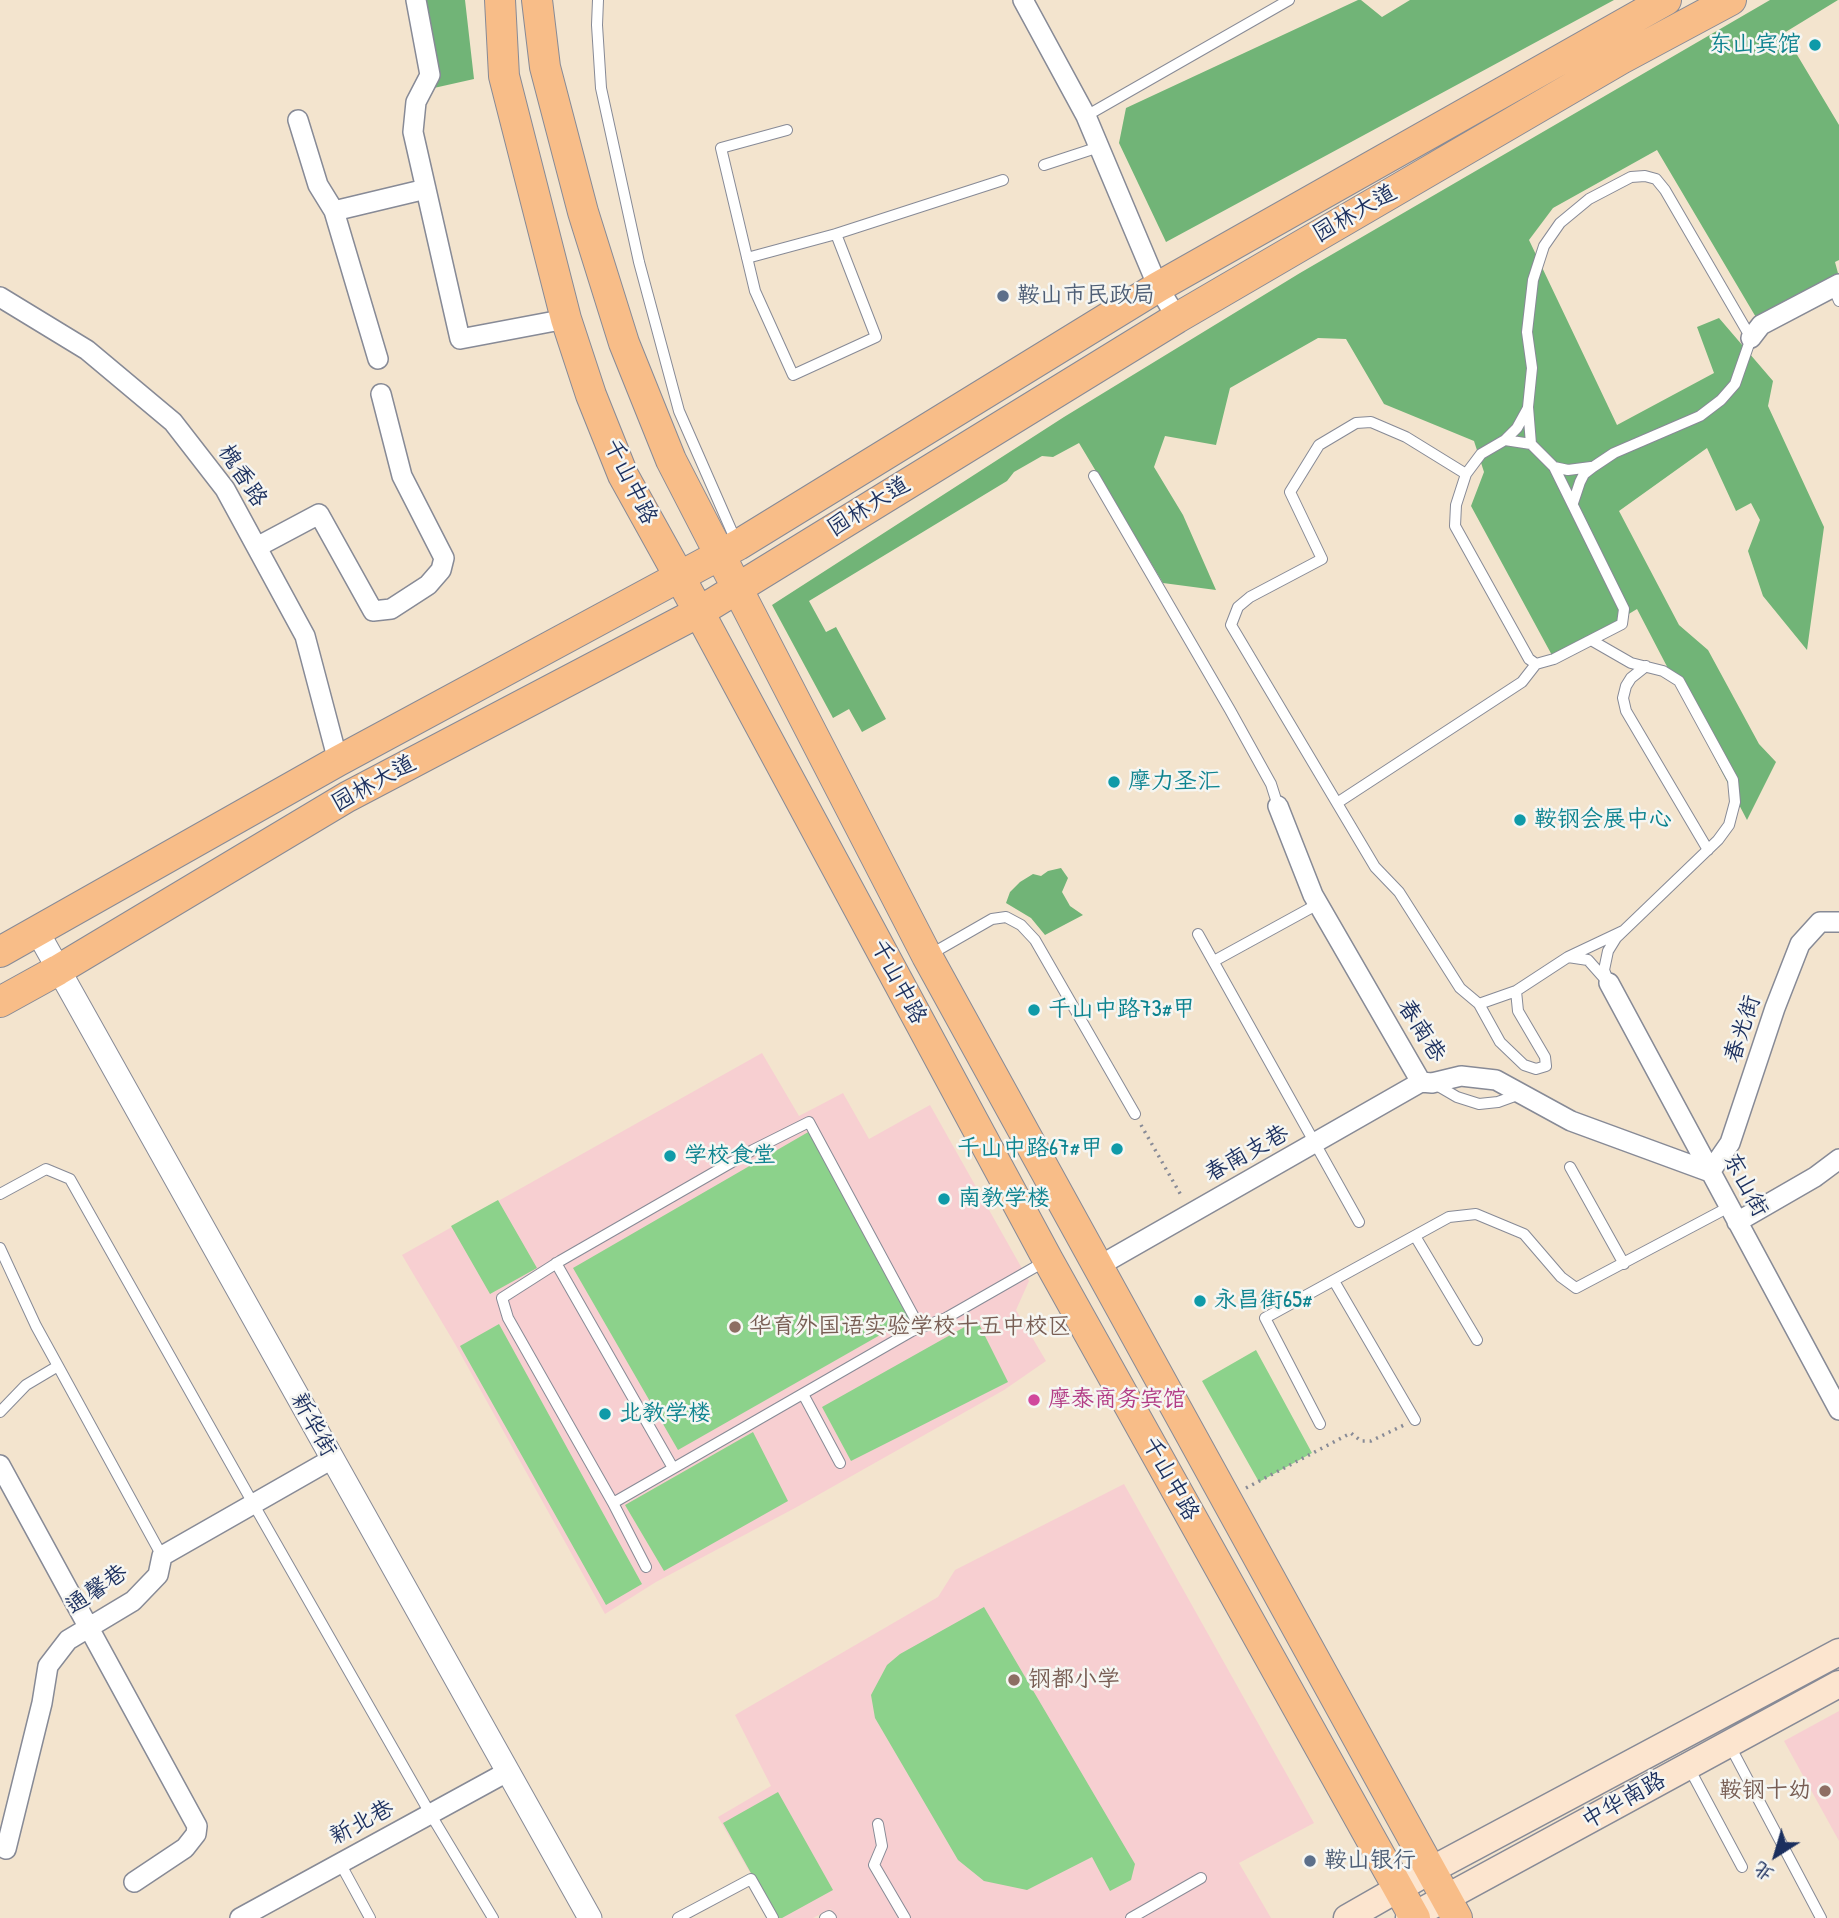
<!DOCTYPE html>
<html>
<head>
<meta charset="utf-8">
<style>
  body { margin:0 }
  #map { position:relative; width:1839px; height:1918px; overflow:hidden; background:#f3e4ce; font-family:"Patrick Hand","LXGW WenKai TC",sans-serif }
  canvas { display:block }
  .north { position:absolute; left:1741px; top:1820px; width:70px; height:70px; -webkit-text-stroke:5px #f6f6f2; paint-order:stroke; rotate:217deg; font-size:19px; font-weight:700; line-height:28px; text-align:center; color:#1b2f5e }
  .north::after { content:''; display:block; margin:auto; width:24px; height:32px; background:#1b2f5e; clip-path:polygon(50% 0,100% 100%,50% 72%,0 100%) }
</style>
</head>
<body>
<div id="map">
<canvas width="1839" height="1918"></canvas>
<div class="north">北</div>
</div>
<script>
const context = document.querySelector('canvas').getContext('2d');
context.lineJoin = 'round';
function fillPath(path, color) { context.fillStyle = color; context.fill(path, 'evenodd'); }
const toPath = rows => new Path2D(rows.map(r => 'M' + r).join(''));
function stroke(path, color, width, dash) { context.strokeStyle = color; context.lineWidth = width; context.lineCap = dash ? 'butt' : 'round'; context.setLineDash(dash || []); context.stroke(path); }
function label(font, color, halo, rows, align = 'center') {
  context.font = font + ' "Patrick Hand","LXGW WenKai TC",sans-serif'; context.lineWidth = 5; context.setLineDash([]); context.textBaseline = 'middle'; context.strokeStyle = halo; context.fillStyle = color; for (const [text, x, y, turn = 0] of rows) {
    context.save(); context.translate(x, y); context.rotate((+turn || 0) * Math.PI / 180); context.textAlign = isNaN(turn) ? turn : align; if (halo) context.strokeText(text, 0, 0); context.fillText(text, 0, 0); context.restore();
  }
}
fillPath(toPath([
  [762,1053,799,1116,843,1093,869,1139,930,1105,1029,1281,1016,1310,1046,1361,1004,1390,795,1508,656,1582,605,1614,455,1344,402,1255],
  [1124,1484,1314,1823,1239,1863,1271,1918,836,1918,831,1909,813,1918,776,1918,718,1817,771,1786,735,1715,938,1597,955,1570],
  [1839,1711,1839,1841,1784,1741]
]), '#f7cfd1');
fillPath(toPath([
  [810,1131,910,1318,678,1450,573,1268],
  [498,1200,537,1268,490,1294,451,1226],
  [977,1320,1008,1382,851,1461,822,1407],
  [499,1324,642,1584,606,1605,460,1346],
  [1256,1350,1312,1453,1259,1482,1202,1381],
  [753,1432,788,1501,664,1571,625,1505],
  [984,1607,1135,1864,1131,1880,1110,1891,1092,1857,1027,1890,984,1881,958,1860,875,1718,871,1695,887,1665,900,1654],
  [778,1792,833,1890,782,1918,776,1918,723,1823]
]), '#8cd28b');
fillPath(toPath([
  [410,0,465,0,474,79,425,90],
  [1358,0,1361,0,1382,17,1410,0,1614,0,1166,242,1119,143,1126,108],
  [1770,0,1838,0,1784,33,1839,125,1839,260,1835,262,1839,277,1757,319,1657,150,1553,208,1529,240,1617,425,1714,373,1697,327,1719,318,1773,381,1768,406,1824,527,1807,650,1763,596,1748,551,1760,520,1751,503,1736,511,1707,448,1619,511,1679,625,1708,650,1759,744,1776,762,1747,820,1637,609,1554,659,1471,506,1484,472,1474,441,1384,404,1346,339,1318,338,1230,388,1216,445,1165,436,1154,467,1183,515,1216,590,1163,583,1079,443,1053,457,1042,456,1014,472,1007,481,809,601,826,632,836,627,886,719,862,732,849,709,833,718,772,605,1064,417,1300,273],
  [1061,868,1068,878,1062,892,1070,906,1083,915,1045,935,1031,918,1006,903,1010,892,1020,882,1033,874,1041,876,1048,871]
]), '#71b477');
const service = toPath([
  [598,0,597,25,601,88,639,262,679,411,736,541],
  [1086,116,1289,0],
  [787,130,721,148,755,291,793,375,876,337,836,234],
  [1044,165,1099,147],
  [747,258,836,234,1003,180],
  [1833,287,1839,301],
  [1505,440,1517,428,1528,408],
  [1531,444,1528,407,1532,368,1527,332,1533,280,1544,246,1560,223,1589,199,1631,177,1645,176,1656,179,1665,190,1751,338,1735,384,1721,400,1700,416,1614,453,1593,467,1584,474,1580,482,1573,503],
  [1554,467,1624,609,1622,624,1554,659,1536,664,1529,659,1455,526,1456,505,1466,474,1481,454,1505,440,1531,444,1554,467,1568,470,1591,467],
  [1466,474,1406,437,1371,422,1356,423,1319,445,1290,492,1322,559,1250,597,1238,607,1231,625,1375,867,1399,892,1460,988,1479,1004,1516,991,1568,957,1623,931],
  [1094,476,1230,710,1271,784,1278,806],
  [1591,640,1631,663,1663,671,1679,681,1733,780,1735,802,1729,825,1718,840,1616,938,1608,951,1604,970,1609,983],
  [1646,666,1631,678,1626,686,1623,698,1626,711,1708,850],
  [1337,803,1522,682,1536,664],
  [1198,934,1359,1222],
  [931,954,992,919,1006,917,1021,925,1035,940,1135,1114],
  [1568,957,1588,960,1604,978],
  [1214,961,1318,904],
  [1479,1004,1500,1042,1524,1065,1536,1069,1546,1066,1545,1057,1518,1011,1516,991],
  [1433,1083,1457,1097,1479,1104,1498,1102,1520,1094],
  [1570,1167,1624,1264],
  [0,1194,46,1169,70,1179,254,1505,431,1815,493,1918],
  [1415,1236,1477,1340],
  [0,1248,36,1326,58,1366],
  [556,1263,673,1468],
  [1334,1281,1415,1420],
  [803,1394,840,1463],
  [0,1412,26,1385,58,1366,162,1556],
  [1320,1424,1265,1318,1449,1217,1476,1214,1524,1234,1561,1277,1576,1288,1729,1207],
  [613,1503,912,1331,946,1318,1044,1262],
  [646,1567,613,1503,508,1318,502,1298,560,1261,753,1150,809,1122,920,1328],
  [1729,1744,1821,1918],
  [1688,1766,1742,1867],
  [878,1824,882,1846,874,1865,905,1918],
  [340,1863,370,1918],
  [678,1918,751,1879,773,1918],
  [825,1918,829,1916,831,1918],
  [1131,1918,1201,1878]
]);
const minor = toPath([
  [416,0,430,75,416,102,413,132,460,339,566,319],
  [1023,0,1086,116,1158,287,1177,318],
  [298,120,318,185,334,211,378,359],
  [334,211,426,189],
  [0,297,87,350,173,422,225,489,305,636,338,761],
  [1751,338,1761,325,1839,284],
  [257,547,319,514,373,611,391,609,428,585,441,570,444,558,402,476,381,394],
  [1278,806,1313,895,1421,1082],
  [1609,983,1839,1410],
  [1421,1082,1432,1083,1461,1076,1496,1080,1571,1121,1710,1172,1730,1143,1775,1008,1800,944,1820,922,1839,922],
  [1737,1222,1815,1177,1839,1159],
  [1097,1267,1421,1082],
  [0,1465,197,1826,196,1834,185,1848,134,1882],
  [6,1849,42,1703,48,1666,68,1640,133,1601,158,1575,162,1556,332,1459],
  [240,1918,507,1772]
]);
const tertiary = toPath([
  [37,931,590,1918]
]);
const secondary = toPath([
  [1347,1918,1431,1870,1839,1652],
  [1409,1918,1839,1684]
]);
const primary = toPath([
  [500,0,504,76,566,319,591,395,623,475,699,612,1048,1260,1415,1918],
  [537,0,545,67,583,212,624,343,671,460,927,956,1457,1918],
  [0,952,338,761,738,545,1158,287,1666,0],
  [0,1002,58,970,347,797,699,612,1177,318,1621,59,1731,0]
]);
stroke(service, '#878a96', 12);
stroke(minor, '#878a96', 22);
stroke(tertiary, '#878a96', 25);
stroke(secondary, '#878a96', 29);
stroke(primary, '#878a96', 32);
stroke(toPath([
  [1141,1125,1182,1197],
  [1246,1488,1351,1433,1361,1441,1371,1441,1404,1425]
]), '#878a96', 3.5, [2, 5]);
stroke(service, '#fff', 10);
stroke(minor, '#fff', 19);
stroke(tertiary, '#fff', 23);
stroke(secondary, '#fce5cf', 26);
stroke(primary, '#f8bd88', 30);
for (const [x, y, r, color] of [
  [1815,45,7,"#0f9aa8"],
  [1003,296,7,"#5c6f8a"],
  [1114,782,7,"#0f9aa8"],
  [1520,820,7,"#0f9aa8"],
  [1034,1010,7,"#0f9aa8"],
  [1117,1149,7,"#0f9aa8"],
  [670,1156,7,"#0f9aa8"],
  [944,1199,7,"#0f9aa8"],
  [1200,1301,7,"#0f9aa8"],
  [735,1327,7,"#8d6e63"],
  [1034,1400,7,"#d1479c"],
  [605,1414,7,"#0f9aa8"],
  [1014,1680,7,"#8d6e63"],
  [1825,1791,7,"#8d6e63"],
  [1310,1861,7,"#5c6f8a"]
]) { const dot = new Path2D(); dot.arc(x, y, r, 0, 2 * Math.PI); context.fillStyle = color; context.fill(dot); stroke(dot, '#f6f6f2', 2.5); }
label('23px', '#0d838f', '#f6f6f2', [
  ["东山宾馆",1801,45,"right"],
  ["摩力圣汇",1128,782],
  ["鞍钢会展中心",1534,820],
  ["千山中路73#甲",1048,1010],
  ["千山中路67#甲",1103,1149,"right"],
  ["学校食堂",684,1156],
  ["南教学楼",958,1199],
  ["永昌街65#",1214,1301],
  ["北教学楼",619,1414]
], 'left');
label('23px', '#1b2f5e', '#f6f6f2', [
  ["园林大道",1355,214,-30],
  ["槐香路",242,476,57],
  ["千山中路",630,482,64],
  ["园林大道",869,507,-32],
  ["园林大道",374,784,-29],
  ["千山中路",898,982,62],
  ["春光街",1743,1029,-72],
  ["春南巷",1421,1031,58],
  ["春南支巷",1247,1154,-29],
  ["东山街",1745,1185,62],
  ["新华街",313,1425,61],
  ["千山中路",1170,1479,61],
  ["通馨巷",97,1590,-35],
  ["中华南路",1624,1801,-29],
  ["新北巷",362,1823,-28]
]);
label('23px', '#4e5e75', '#f6f6f2', [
  ["鞍山市民政局",1017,296],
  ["鞍山银行",1324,1861]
], 'left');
label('23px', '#785e54', '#f6f6f2', [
  ["华育外国语实验学校十五中校区",749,1327],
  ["钢都小学",1028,1680],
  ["鞍钢十幼",1811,1791,"right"]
], 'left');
label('23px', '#b23c85', '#f6f6f2', [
  ["摩泰商务宾馆",1048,1400]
], 'left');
</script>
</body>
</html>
